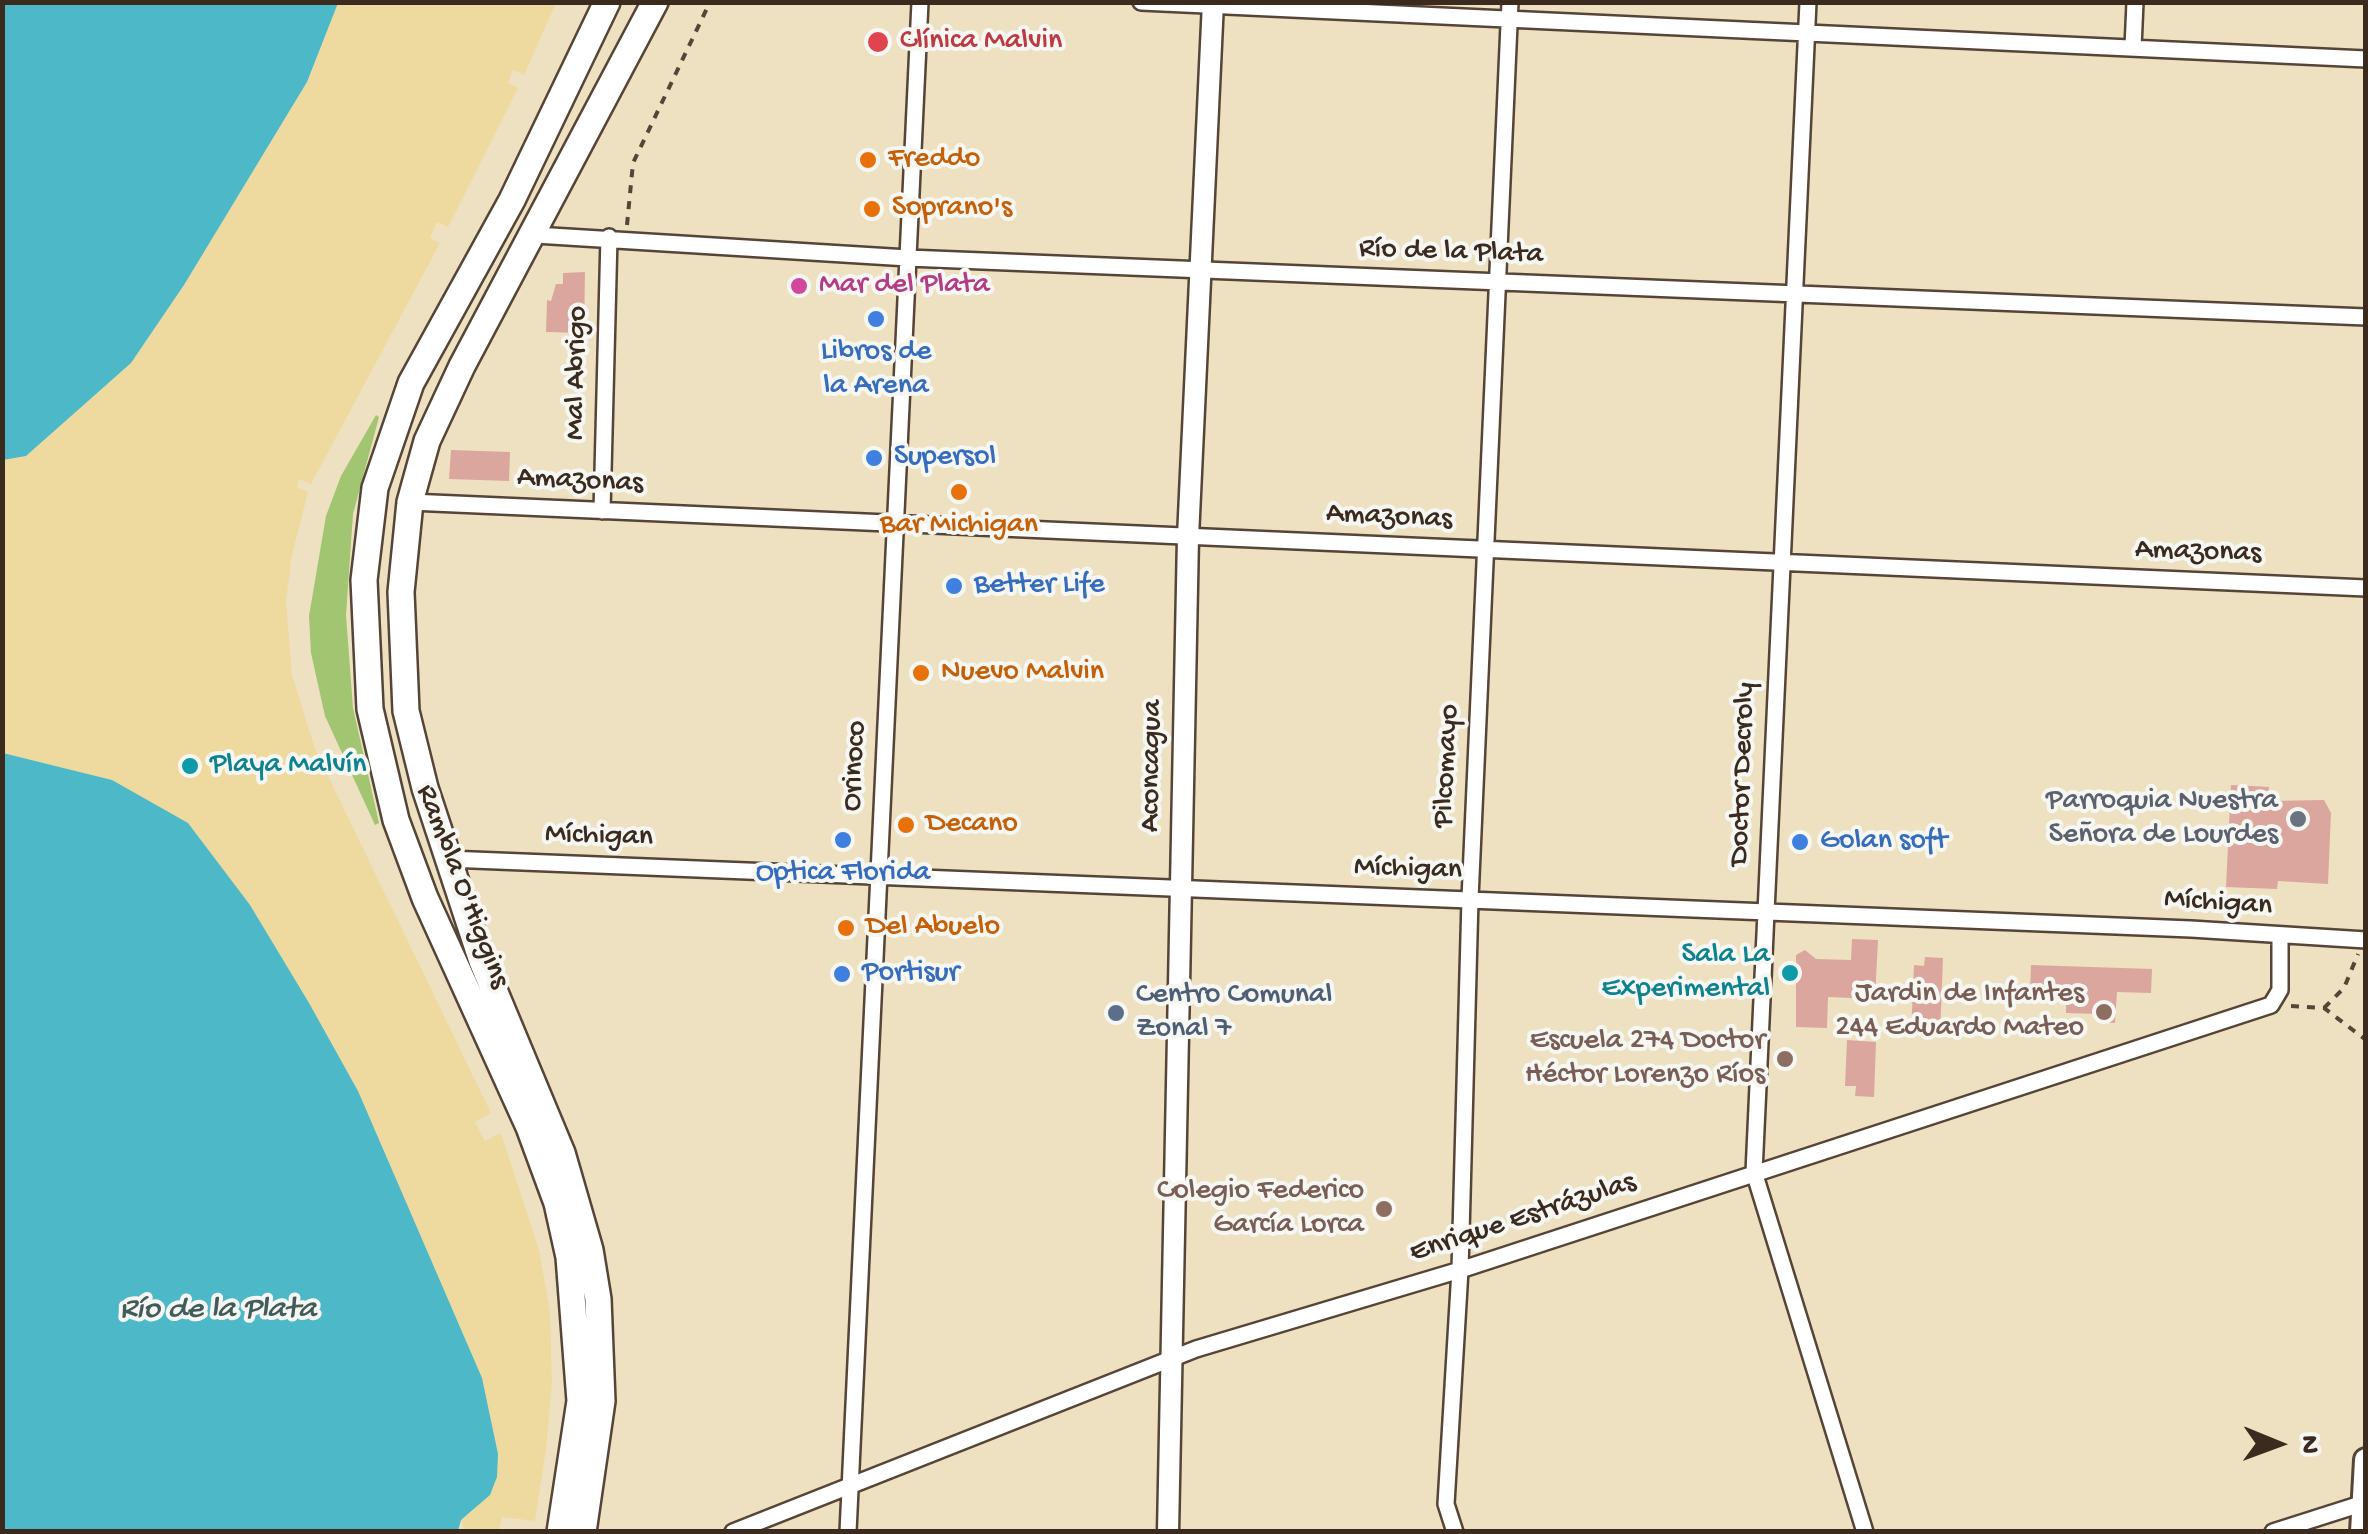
<!DOCTYPE html>
<html>
<head>
<meta charset="utf-8">
<style>
  body { margin:0 }
  #map { position:relative; width:2368px; height:1534px; overflow:hidden; background:#ede1c1; font-family:"Gochi Hand",sans-serif }
  canvas { display:block }
  .frame { position:absolute; inset:0; border:5px solid #3b2a1e; pointer-events:none }
  .north { position:absolute; left:2228px; top:1394px; width:100px; height:100px; -webkit-text-stroke:8px #f6f6f2; paint-order:stroke; rotate:91deg; font-size:28px; font-weight:700; line-height:40px; text-align:center; color:#3b2a1e }
  .north::after { content:''; display:block; margin:auto; width:35px; height:45px; background:#3b2a1e; clip-path:polygon(50% 0,100% 100%,50% 72%,0 100%) }
</style>
</head>
<body>
<div id="map">
<canvas width="2368" height="1534"></canvas>
<div class="frame"></div>
<div class="north">N</div>
</div>
<script>
const context = document.querySelector('canvas').getContext('2d');
context.lineJoin = 'round';
function fillPath(path, color) { context.fillStyle = color; context.fill(path, 'evenodd'); }
const toPath = rows => new Path2D(rows.map(r => 'M' + r).join(''));
function stroke(path, color, width, dash) { context.strokeStyle = color; context.lineWidth = width; context.lineCap = dash ? 'butt' : 'round'; context.setLineDash(dash || []); context.stroke(path); }
function label(font, color, halo, rows, align = 'center') {
  context.font = font + ' "Gochi Hand",sans-serif'; context.lineWidth = 8; context.setLineDash([]); context.textBaseline = 'middle'; context.strokeStyle = halo; context.fillStyle = color; for (const [text, x, y, turn = 0] of rows) {
    context.save(); context.translate(x, y); context.rotate((+turn || 0) * Math.PI / 180); context.textAlign = isNaN(turn) ? turn : align; if (halo) context.strokeText(text, 0, 0); context.fillText(text, 0, 0); context.restore();
  }
}
fillPath(toPath([
  [376,415,379,417,353,514,346,615,353,708,379,823,375,825,325,716,311,653,309,616,326,516,341,476]
]), '#a1c570');
fillPath(toPath([
  [338,3,556,3,524,75,513,70,508,83,518,88,448,227,437,222,430,238,440,243,311,484,299,479,297,487,308,492,292,555,286,601,292,675,315,749,491,1113,475,1122,485,1141,501,1133,539,1250,550,1311,552,1382,546,1449,535,1521,502,1517,499,1531,465,1531,461,1520,473,1511,358,1091,250,905,112,780,3,753,3,460,26,456,131,363,184,285,307,82]
]), '#eeda9e');
fillPath(toPath([
  [3,2,338,3,307,82,184,285,131,363,26,456,3,460],
  [3,753,112,780,188,823,250,905,309,1003,358,1091,482,1378,498,1454,497,1477,490,1495,461,1520,458,1531,3,1531]
]), '#4db9c8');
fillPath(toPath([
  [585,272,584,333,546,332,547,300,551,301,556,284,563,284,563,273],
  [451,450,510,452,509,481,449,479],
  [2231,785,2269,787,2268,801,2324,800,2331,813,2328,884,2278,881,2277,889,2226,887],
  [1852,939,1878,940,1875,999,1828,997,1827,1028,1796,1027,1796,955,1805,950,1816,959,1851,960],
  [1925,957,1943,958,1940,1035,1911,1034,1914,965,1924,966],
  [2031,965,2152,969,2151,993,2117,992,2115,1023,2099,1022,2100,1014,2066,1013,2066,994,2030,993],
  [1847,1040,1876,1042,1874,1097,1855,1096,1856,1086,1845,1086]
]), '#dba69d');
const minor = toPath([
  [1141,2,2366,59],
  [1808,2,1754,1172,1865,1532],
  [2133,48,2135,2],
  [535,235,908,258,2366,317],
  [410,502,2366,588],
  [602,511,609,237],
  [448,859,2191,929,2366,940],
  [733,1532,1196,1349,1460,1270,2271,1005,2280,990,2280,935],
  [848,1532,920,2],
  [1455,1532,1446,1504,1460,1270,1470,899,1510,2],
  [2273,1532,2364,1503]
]);
const tertiary = toPath([
  [1168,1532,1188,537,1213,2]
]);
const secondary = toPath([
  [2362,1532,2366,1460]
]);
const primary = toPath([
  [560,1532,580,1401,569,1257,557,1203,529,1127,425,898,396,820,370,709,364,580,375,488,411,383,512,200,607,2],
  [583,1532,602,1401,598,1299,590,1250,562,1153,482,961,425,788,406,711,401,592,410,502,427,441,462,366,655,2]
]);
stroke(minor, '#564536', 20);
stroke(tertiary, '#564536', 25);
stroke(secondary, '#564536', 28);
stroke(primary, '#564536', 30);
stroke(toPath([
  [627,225,633,163,710,2],
  [2291,1006,2324,1008,2366,1040],
  [2324,1008,2344,988,2358,954]
]), '#564536', 4, [8, 8]);
stroke(minor, '#fff', 15);
stroke(tertiary, '#fff', 20);
stroke(secondary, '#fff', 22);
stroke(primary, '#fff', 25);
for (const [x, y, r, color] of [
  [878,42,12,"#e0444e"],
  [868,160,10,"#e8710a"],
  [872,209,10,"#e8710a"],
  [799,286,10,"#d1479c"],
  [876,319,10,"#3f7fe0"],
  [874,458,10,"#3f7fe0"],
  [959,492,10,"#e8710a"],
  [954,586,10,"#3f7fe0"],
  [921,673,10,"#e8710a"],
  [190,766,10,"#0f9aa8"],
  [2298,819,10,"#6b7280"],
  [906,825,10,"#e8710a"],
  [843,840,10,"#3f7fe0"],
  [1800,842,10,"#3f7fe0"],
  [846,928,10,"#e8710a"],
  [1790,973,10,"#0f9aa8"],
  [842,974,10,"#3f7fe0"],
  [2104,1012,10,"#8d6e63"],
  [1116,1013,10,"#5c6f8a"],
  [1785,1059,10,"#8d6e63"],
  [1384,1209,10,"#8d6e63"]
]) { const dot = new Path2D(); dot.arc(x, y, r, 0, 2 * Math.PI); context.fillStyle = color; context.fill(dot); stroke(dot, '#f6f6f2', 4); }
label('30px', '#be3a42', '#f6f6f2', [
  ["Clínica Malvin",900,42]
], 'left');
label('30px', '#c56008', '#f6f6f2', [
  ["Freddo",888,160],
  ["Soprano's",892,209],
  ["Bar Michigan",959,526,"center"],
  ["Nuevo Malvin",941,673],
  ["Decano",926,825],
  ["Del Abuelo",866,928]
], 'left');
label('30px', '#3b2a1e', '#f6f6f2', [
  ["Río de la Plata",1451,253,2],
  ["Mal Abrigo",578,373,-89],
  ["Amazonas",580,482,3],
  ["Amazonas",1389,518,3],
  ["Amazonas",2198,553,2],
  ["Orinoco",856,766,-87],
  ["Aconcagua",1153,766,-89],
  ["Pilcomayo",1448,766,-87],
  ["Doctor Decroly",1744,774,-88],
  ["Míchigan",599,837,2],
  ["Míchigan",1408,870,2],
  ["Rambla O'Higgins",461,887,69],
  ["Míchigan",2218,904,4],
  ["Enrique Estrázulas",1523,1219,-18]
]);
label('30px', '#b23c85', '#f6f6f2', [
  ["Mar del Plata",819,286]
], 'left');
label('30px', '#366cbe', '#f6f6f2', [
  ["Libros de",876,353,"center"],
  ["la Arena",876,387,"center"],
  ["Supersol",894,458],
  ["Better Life",974,586],
  ["Golan soft",1820,842],
  ["Optica Florida",843,874,"center"],
  ["Portisur",862,974]
], 'left');
label('30px', '#0d838f', '#f6f6f2', [
  ["Playa Malvín",210,766],
  ["Sala La",1770,956,"right"],
  ["Experimental",1770,990,"right"]
], 'left');
label('30px', '#5b616d', '#f6f6f2', [
  ["Parroquia Nuestra",2278,802],
  ["Señora de Lourdes",2278,836]
], 'right');
label('30px', '#785e54', '#f6f6f2', [
  ["Jardin de Infantes",2084,995],
  ["244 Eduardo Mateo",2084,1029],
  ["Escuela 274 Doctor",1765,1042],
  ["Héctor Lorenzo Ríos",1765,1076],
  ["Colegio Federico",1364,1192],
  ["García Lorca",1364,1226]
], 'right');
label('30px', '#4e5e75', '#f6f6f2', [
  ["Centro Comunal",1136,996],
  ["Zonal 7",1136,1030]
], 'left');
label('italic 32px', '#415c5a', '#f6f6f2', [
  ["Río de la Plata",218,1311]
]);
</script>
</body>
</html>
